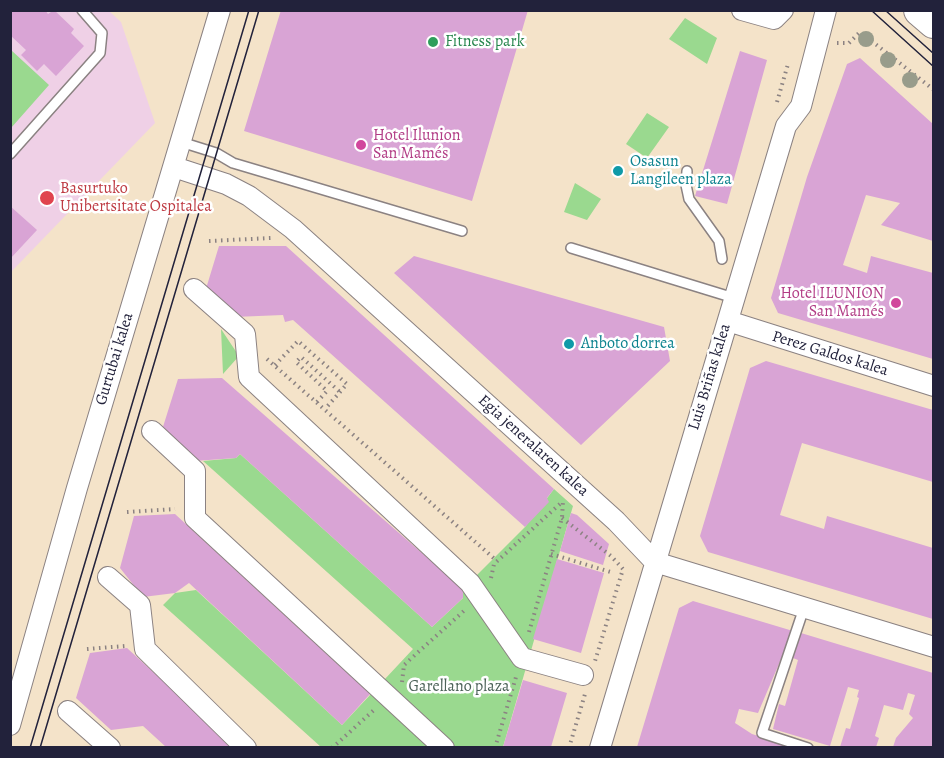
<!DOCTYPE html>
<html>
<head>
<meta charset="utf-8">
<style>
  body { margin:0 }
  #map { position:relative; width:944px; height:758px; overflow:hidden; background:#f4e3c9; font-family:Alegreya,serif }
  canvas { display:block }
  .frame { position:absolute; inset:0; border:12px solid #22223b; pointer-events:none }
</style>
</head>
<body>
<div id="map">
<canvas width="944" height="758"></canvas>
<div class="frame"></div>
</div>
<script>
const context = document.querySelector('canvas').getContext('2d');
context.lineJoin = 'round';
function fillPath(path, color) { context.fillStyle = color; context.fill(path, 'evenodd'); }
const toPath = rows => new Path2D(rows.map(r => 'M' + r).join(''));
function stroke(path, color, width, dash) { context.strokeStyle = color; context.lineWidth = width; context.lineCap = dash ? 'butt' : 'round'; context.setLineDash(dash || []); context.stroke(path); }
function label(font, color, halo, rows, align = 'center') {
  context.font = font + ' Alegreya,serif'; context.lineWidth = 5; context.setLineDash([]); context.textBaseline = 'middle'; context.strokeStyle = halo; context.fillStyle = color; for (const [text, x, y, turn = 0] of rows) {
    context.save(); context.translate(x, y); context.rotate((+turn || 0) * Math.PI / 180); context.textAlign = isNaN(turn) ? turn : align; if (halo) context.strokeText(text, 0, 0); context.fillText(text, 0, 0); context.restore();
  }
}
fillPath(toPath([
  [11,11,109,11,121,22,155,123,11,272]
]), '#efd0e6');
fillPath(toPath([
  [685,18,717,38,707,64,669,39],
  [11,50,49,85,11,128],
  [647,113,669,127,647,158,626,144],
  [575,183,601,199,587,220,564,212],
  [221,329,239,356,223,374],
  [240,454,432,627,463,598,463,589,525,527,554,489,573,506,503,747,321,747,163,605,175,593,196,590,342,725,413,649,203,461,236,458]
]), '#9ad98f');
fillPath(toPath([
  [10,10,45,10,48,14,54,10,74,29,71,33,84,46,56,76,44,64,37,71,21,55,26,50,10,35],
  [281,10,528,10,472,201,244,131],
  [740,51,767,60,727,204,695,196],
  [860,58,933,124,933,241,881,225,900,203,866,195,843,265,867,273,871,256,933,273,933,359,778,313,771,298,807,177,847,64],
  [10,206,37,230,10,259],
  [219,246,286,246,554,489,547,498,549,502,525,527,293,320,285,322,283,315,234,317,205,292],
  [414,256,664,327,670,361,581,445,394,273],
  [766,361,933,410,933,482,802,443,780,515,824,529,827,516,933,548,933,619,708,552,700,536,750,368],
  [222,378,463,589,463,598,432,627,240,454,236,458,195,461,162,430,178,379],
  [571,513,577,515,609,544,603,565,560,551],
  [175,514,370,694,342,725,189,583,175,593,143,597,120,568,134,516],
  [557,559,604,573,581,653,533,639],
  [693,601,793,631,758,713,739,709,735,723,752,734,792,747,637,747,679,608],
  [801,633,933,673,933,747,893,747,896,738,913,718,909,714,915,695,908,693,903,710,884,705,875,736,879,738,876,747,840,747,846,728,850,729,859,698,857,697,859,690,848,687,830,746,773,729,779,704,785,706,798,660,793,658],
  [127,648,235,747,166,747,143,726,111,730,76,698,90,653],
  [523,680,567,693,551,747,503,747]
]), '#d9a4d5');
const lane = toPath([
  [181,142,216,153,233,163,462,231],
  [10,154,100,53,102,33,82,10],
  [687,171,686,185,689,199,719,241,722,259],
  [571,248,734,298],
  [804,608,762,733,808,748]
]);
const street = toPath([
  [742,10,774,19,783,10],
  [174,167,226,184,249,196,293,229,616,521,655,562,934,647],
  [194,289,245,334,249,377,470,583,522,658,583,675],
  [728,321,934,386],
  [152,431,195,471,195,518,444,748],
  [108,577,140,605,145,649,246,748],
  [68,711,110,748],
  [10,725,77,488,220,10],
  [600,748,786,126,801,106,826,10]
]);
const primary = toPath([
  [920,10,934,22]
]);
stroke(lane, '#8b8282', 12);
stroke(street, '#8b8282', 22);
stroke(primary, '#8b8282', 34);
stroke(toPath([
  [837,43,849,43,860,32,934,90],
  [777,102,788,64],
  [209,241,271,238],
  [267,359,497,561],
  [275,365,298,341,347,384,325,409],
  [317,402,327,391,296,362,301,357,340,392],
  [127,512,175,509],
  [562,518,611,556,623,569,595,661],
  [551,554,614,573],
  [491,578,494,564,562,502],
  [529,632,562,518,563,501],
  [87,649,125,646],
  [402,682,404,665,466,609],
  [332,748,374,710],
  [495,748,516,677],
  [569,748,585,694]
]), '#8b8282', 4, [1.5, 4.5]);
stroke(lane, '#fff', 9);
stroke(street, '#fff', 20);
stroke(primary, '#fff', 32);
stroke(toPath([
  [871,10,934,67],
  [885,10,934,54],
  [30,748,249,10],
  [40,748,259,10]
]), '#22223b', 1.5);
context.fillStyle = '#989c8b';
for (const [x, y] of [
  [866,39],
  [888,60],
  [910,80]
]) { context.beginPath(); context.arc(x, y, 8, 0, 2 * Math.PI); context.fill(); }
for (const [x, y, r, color] of [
  [433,42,6,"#2e9e5b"],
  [361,145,6,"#d1479c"],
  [618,171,6,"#0f9aa8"],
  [47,198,8,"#e0444e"],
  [896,303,6,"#d1479c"],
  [569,344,6,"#0f9aa8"]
]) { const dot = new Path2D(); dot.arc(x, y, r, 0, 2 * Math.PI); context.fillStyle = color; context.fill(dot); stroke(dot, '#fff', 2); }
label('16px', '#27864d', '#fff', [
  ["Fitness park",445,42]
], 'left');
label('16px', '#b23c85', '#fff', [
  ["Hotel Ilunion",373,136],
  ["San Mamés",373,154],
  ["Hotel ILUNION",884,294,"right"],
  ["San Mamés",884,312,"right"]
], 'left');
label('16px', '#0d838f', '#fff', [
  ["Osasun",630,162],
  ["Langileen plaza",630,180],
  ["Anboto dorrea",581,344]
], 'left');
label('16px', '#be3a42', '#fff', [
  ["Basurtuko",60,189],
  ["Unibertsitate Ospitalea",60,207]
], 'left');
label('16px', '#22223b', '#fff', [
  ["Perez Galdos kalea",830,354,17],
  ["Gurtubai kalea",115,359,-73],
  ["Luis Briñas kalea",710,377,-73],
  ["Egia jeneralaren kalea",533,446,42]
]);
label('16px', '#4c6258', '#fff', [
  ["Garellano plaza",459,687]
]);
</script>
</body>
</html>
